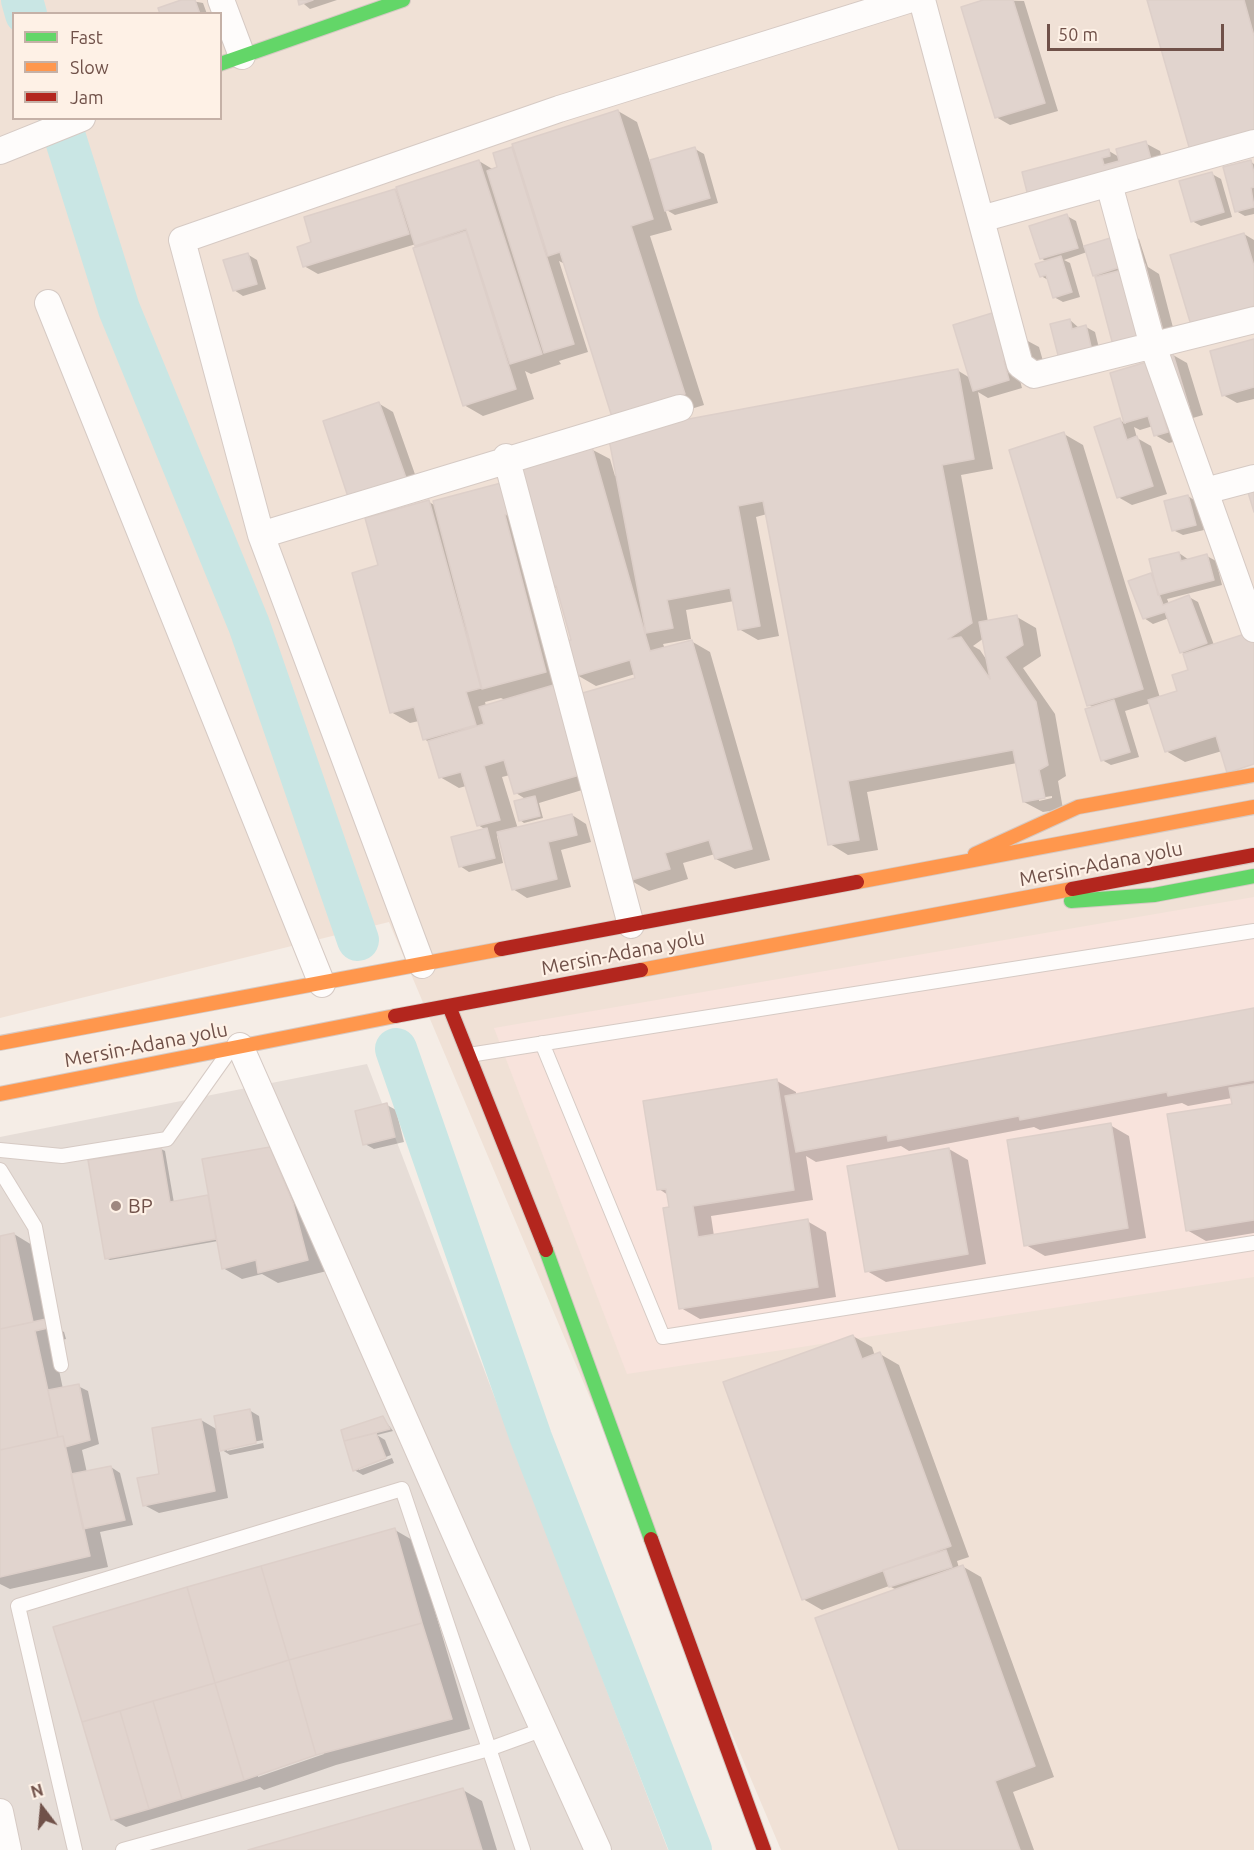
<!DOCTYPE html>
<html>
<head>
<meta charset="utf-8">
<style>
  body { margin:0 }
  #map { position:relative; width:1254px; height:1850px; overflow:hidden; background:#f5ede6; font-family:Ubuntu,sans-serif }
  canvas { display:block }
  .legend { position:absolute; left:12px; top:12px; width:210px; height:108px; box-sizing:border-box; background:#fef1e6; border:2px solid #c5b1a7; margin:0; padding:8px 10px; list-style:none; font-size:18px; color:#705149 }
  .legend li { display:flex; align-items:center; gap:12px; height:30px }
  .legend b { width:30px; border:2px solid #c5b1a7 }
  .north { position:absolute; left:12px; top:1778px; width:60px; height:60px; -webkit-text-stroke:4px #fef1e6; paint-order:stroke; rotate:344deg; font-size:16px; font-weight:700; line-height:24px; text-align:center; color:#705149 }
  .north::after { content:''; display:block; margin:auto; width:21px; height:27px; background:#705149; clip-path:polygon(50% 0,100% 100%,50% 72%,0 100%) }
  .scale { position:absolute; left:1047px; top:24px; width:177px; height:27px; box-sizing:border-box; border:3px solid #705149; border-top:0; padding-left:8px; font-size:18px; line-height:21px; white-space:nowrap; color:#705149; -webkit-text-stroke:4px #fef1e6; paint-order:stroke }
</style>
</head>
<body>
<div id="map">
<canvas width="1254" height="1850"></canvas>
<ul class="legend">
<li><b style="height:8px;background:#63d668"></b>Fast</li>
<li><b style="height:8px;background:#ff974d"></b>Slow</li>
<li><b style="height:8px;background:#b3261e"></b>Jam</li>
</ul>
<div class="north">N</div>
<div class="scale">50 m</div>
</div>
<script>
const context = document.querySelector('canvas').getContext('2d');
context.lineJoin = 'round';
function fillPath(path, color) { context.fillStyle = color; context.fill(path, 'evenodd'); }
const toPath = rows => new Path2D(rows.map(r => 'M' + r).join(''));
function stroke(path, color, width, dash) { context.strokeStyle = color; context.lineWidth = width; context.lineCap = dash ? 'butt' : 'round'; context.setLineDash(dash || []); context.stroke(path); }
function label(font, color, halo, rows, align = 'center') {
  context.font = font + ' Ubuntu,sans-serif'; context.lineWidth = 4.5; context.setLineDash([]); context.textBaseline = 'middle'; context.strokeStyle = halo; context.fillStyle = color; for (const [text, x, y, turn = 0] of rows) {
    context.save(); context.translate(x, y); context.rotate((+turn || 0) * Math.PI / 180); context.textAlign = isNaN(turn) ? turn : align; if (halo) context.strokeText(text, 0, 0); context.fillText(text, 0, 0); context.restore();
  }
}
fillPath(toPath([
  [0,0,1254,0,1254,1850,781,1850,389,922,0,1018],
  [14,14,220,14,220,118,14,118]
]), '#f0e1d6');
fillPath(toPath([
  [1254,897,1254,1277,627,1374,494,1028]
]), '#f8e3dc');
fillPath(toPath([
  [367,1064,668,1850,0,1850,0,1137]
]), '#e6ddd7');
fillPath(toPath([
  [186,0,203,3,207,14,162,14],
  [299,0,337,0,310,9],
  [988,0,1024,1,1058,111,1010,125,996,117],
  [1149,0,1254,0,1254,152],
  [618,111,637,122,650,162,695,149,704,154,718,203,675,215,665,209,672,230,650,236,704,405,632,427,565,264,559,261,588,352,559,361,561,364,531,374,525,371,534,399,483,416,464,405,416,244,318,274,304,266,313,243,395,190,400,193,479,161,494,170,499,168,512,149,516,151],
  [1145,143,1160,151,1165,171,1044,203,1109,151,1119,157],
  [1251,162,1254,164,1254,214,1245,216,1236,211],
  [1212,174,1221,179,1232,217,1201,226,1192,221],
  [1067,216,1076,221,1084,248,1130,234,1139,239,1148,267,1159,274,1176,339,1128,352,1087,252,1064,260,1070,263,1080,297,1063,302,1054,297,1050,281,1041,276,1047,262,1041,258],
  [1244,234,1254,240,1254,318,1207,332],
  [247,254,257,260,266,289,243,296,234,290],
  [1070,320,1079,328,1086,327,1095,332,1101,356,1069,363],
  [1024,339,1039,347,1043,361,1017,369,1022,388,988,398,978,392,993,469,961,475,988,622,1017,617,1036,628,1041,656,1023,668,1055,714,1066,776,1058,781,1063,809,1043,812,1024,802,1017,763,867,792,878,850,848,855,830,844,767,514,756,517,779,636,758,640,739,629,734,601,686,610,691,639,663,644,665,649,691,641,710,652,770,860,735,869,716,859,715,854,683,863,688,879,649,891,630,880,637,679,635,674,596,686,577,675,573,641,558,589,553,586,591,449,610,459,615,476,617,476,957,370,970,378],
  [984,638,988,662,980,650,973,646],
  [1052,796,1052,798,1039,801,1039,798],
  [1254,341,1254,399,1237,403,1223,395],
  [1173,355,1187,363,1203,415,1176,423,1181,440,1169,443,1155,435,1153,426,1140,430,1134,427,1137,438,1151,446,1167,494,1132,505,1118,497,1120,420,1126,424,1111,374],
  [378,403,393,412,423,497,372,515,373,517,429,502,436,506,501,484,602,784,539,803,543,818,524,823,520,820,527,800,516,793,510,775,502,777,518,829,572,815,586,824,591,842,561,850,571,887,527,898,513,889,500,835,497,836,503,863,469,872,460,866,486,830,478,825,466,786,459,788,440,777,429,742,424,739,419,721,410,723,391,712,380,566,370,518,353,508],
  [501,698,505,700,486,706,485,702],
  [1064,434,1083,445,1160,698,1179,692,1190,671,1169,618,1153,624,1144,618,1151,574,1155,577,1179,553,1189,560,1207,556,1216,561,1222,585,1167,599,1169,604,1189,597,1198,602,1214,645,1222,751,1185,762,1166,751,1151,703,1125,711,1139,757,1111,765,1102,760,1094,708,1089,705],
  [1188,496,1197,502,1204,530,1183,535,1173,530],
  [1254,1009,1254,1233,1206,1241,1187,1230,1233,1105,1232,1098,1188,1106,1182,1103,1040,1130,1034,1127,909,1151,901,1146,816,1162,806,1156,813,1200,711,1216,714,1236,807,1221,826,1232,836,1297,700,1319,681,1308,668,1195,659,1189,777,1081,796,1092,796,1096],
  [387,1105,396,1110,404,1142,374,1149,365,1144],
  [1110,1125,1129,1136,1146,1238,1045,1256,1026,1245],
  [161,1149,165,1151,174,1203,210,1197,270,1149,289,1160,327,1271,278,1283,262,1274,242,1279,223,1268,218,1241,110,1260,106,1258],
  [949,1149,968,1160,986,1264,886,1282,867,1271],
  [14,1234,32,1245,49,1323,64,1332,66,1339,53,1342,63,1389,78,1386,88,1391,99,1444,82,1450,87,1473,111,1467,120,1473,133,1525,100,1532,108,1567,10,1589,0,1584,0,1237],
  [853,1336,872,1347,875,1356,880,1354,899,1365,969,1557,957,1561,959,1568,962,1566,981,1577,1054,1777,1013,1792,1034,1850,900,1850,897,1590,889,1586,822,1610,803,1599],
  [249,1410,259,1416,264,1448,230,1455,219,1448,228,1498,159,1513,144,1505,201,1420,218,1430],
  [263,1440,263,1443,227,1451,227,1447],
  [383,1418,393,1431,377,1435,385,1440,391,1455,359,1467,359,1470,392,1458,394,1463,363,1475,354,1470,343,1431],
  [395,1530,414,1541,470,1729,336,1765,264,1790,260,1787,126,1827,112,1819,55,1628],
  [323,1751,324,1754,258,1777,258,1774],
  [463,1790,482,1801,497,1850,254,1850]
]), '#0003');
stroke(toPath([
  [22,0,26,14],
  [59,118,119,309,249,625,358,940],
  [396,1049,531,1438,691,1850]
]), '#c9e6e4', 42);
const building = toPath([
  [181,0,195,0,200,14,160,14,158,8,181,0],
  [298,0,313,0,299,5,298,0],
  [983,0,1013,0,1045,103,995,118,961,7,983,0],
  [1147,0,1244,0,1254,36,1254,136,1191,154,1147,0],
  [618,110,653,219,631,226,685,394,612,417,560,252,548,256,512,144,618,110],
  [1146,141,1152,163,1028,196,1022,172,1109,149,1110,156,1102,158,1104,165,1119,161,1116,149,1146,141],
  [512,147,574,344,544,353,487,171,497,167,493,153,512,147],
  [695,147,710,198,665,211,650,160,695,147],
  [479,160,542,354,510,364,466,229,415,246,396,187,479,160],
  [1251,160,1254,173,1254,187,1251,188,1254,207,1235,212,1223,167,1251,160],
  [1212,172,1224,212,1191,222,1179,181,1212,172],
  [395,189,409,234,303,267,297,247,311,242,304,217,395,189],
  [1067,214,1078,248,1040,259,1029,226,1067,214],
  [466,231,516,389,463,406,413,248,466,231],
  [1130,232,1139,261,1093,276,1084,246,1130,232],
  [1244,233,1254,266,1254,306,1191,325,1170,255,1244,233],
  [248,253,257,284,233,291,223,260,248,253],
  [1061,256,1072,292,1053,298,1046,275,1040,277,1035,264,1061,256],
  [1145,264,1163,331,1113,345,1095,277,1145,264],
  [1002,310,1029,354,1004,361,1009,380,973,391,953,325,1002,310],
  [1070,319,1072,329,1086,325,1092,351,1059,359,1050,324,1070,319],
  [1254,339,1254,387,1222,396,1210,351,1254,339],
  [1173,354,1189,407,1163,415,1168,432,1154,436,1148,416,1124,423,1110,373,1173,354],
  [958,369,974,459,942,465,972,623,948,639,961,637,990,679,979,622,1017,615,1023,645,1005,657,1036,702,1048,765,1039,770,1045,798,1023,802,1013,750,848,781,859,840,828,845,763,501,738,506,760,626,738,630,730,588,667,600,673,628,646,633,608,434,958,369],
  [379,402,410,489,352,509,323,421,379,402],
  [1120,418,1127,440,1137,436,1153,486,1117,498,1094,427,1120,418],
  [1064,432,1143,689,1087,706,1009,450,1064,432],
  [592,447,650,651,692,640,752,849,715,859,709,840,665,853,670,869,628,881,579,694,635,678,630,660,576,676,566,641,571,640,556,586,552,587,518,468,592,447],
  [501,483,509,514,505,515,546,672,482,689,433,501,501,483],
  [1254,487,1254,512,1247,489,1254,487],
  [1188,495,1196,525,1172,531,1164,501,1188,495],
  [429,500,481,688,466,692,476,725,423,740,414,707,390,713,352,573,378,565,365,518,429,500],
  [1179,552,1181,561,1207,554,1214,580,1158,595,1149,559,1179,552],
  [1151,573,1163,605,1189,595,1207,643,1180,653,1165,612,1143,619,1128,581,1151,573],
  [1254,631,1254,764,1227,773,1216,736,1165,752,1148,700,1177,691,1172,675,1188,670,1183,654,1254,631],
  [557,684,583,774,514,794,504,760,484,766,500,820,477,826,461,772,439,778,428,741,484,724,479,707,557,684],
  [1114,700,1130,752,1101,761,1085,709,1114,700],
  [535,796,540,816,519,821,514,801,535,796],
  [572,814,577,835,548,842,557,879,512,890,497,832,572,814],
  [487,828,495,858,459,867,451,837,487,828],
  [1254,1008,1254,1080,1168,1096,1167,1092,1020,1120,1019,1116,888,1141,887,1135,796,1152,785,1096,1254,1008],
  [777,1079,794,1190,693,1206,698,1237,808,1219,818,1287,679,1309,663,1208,669,1207,666,1189,657,1190,643,1101,777,1079],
  [1254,1084,1254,1220,1186,1231,1167,1114,1232,1104,1229,1088,1254,1084],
  [387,1103,395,1137,363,1145,355,1111,387,1103],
  [1111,1123,1128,1228,1024,1246,1007,1140,1111,1123],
  [270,1147,293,1203,308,1260,258,1273,256,1260,222,1269,202,1159,270,1147],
  [161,1148,170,1202,208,1195,216,1239,105,1259,88,1160,161,1148],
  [949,1148,968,1254,865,1272,847,1166,949,1148],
  [14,1233,33,1322,0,1329,0,1236,14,1233],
  [46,1319,48,1328,35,1331,58,1437,0,1450,0,1329,46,1319],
  [853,1335,862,1359,880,1352,951,1546,802,1600,723,1382,853,1335],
  [79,1384,90,1440,65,1447,63,1436,58,1437,48,1390,79,1384],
  [250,1409,256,1443,220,1451,214,1416,250,1409],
  [383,1416,390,1429,344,1441,341,1430,383,1416],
  [201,1419,215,1491,143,1506,137,1478,159,1474,152,1428,201,1419],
  [376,1433,386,1458,353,1471,344,1441,376,1433],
  [63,1436,90,1556,0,1577,0,1450,63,1436],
  [111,1466,125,1520,83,1529,71,1474,111,1466],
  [395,1528,422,1623,289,1660,261,1566,395,1528],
  [946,1550,952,1567,889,1587,883,1570,946,1550],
  [963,1565,1035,1766,995,1781,1020,1850,899,1850,815,1618,963,1565],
  [261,1566,289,1660,215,1683,187,1587,261,1566],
  [187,1587,215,1683,82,1722,53,1627,187,1587],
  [422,1623,452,1719,316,1755,289,1660,422,1623],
  [289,1660,316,1755,244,1780,215,1683,289,1660],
  [215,1683,244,1780,182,1799,153,1701,215,1683],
  [153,1701,182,1799,149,1809,120,1711,153,1701],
  [120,1711,149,1809,111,1820,82,1722,120,1711],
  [463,1788,482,1850,248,1850,463,1788]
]);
fillPath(building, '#e1d4ce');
stroke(building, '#ddcfc9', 1.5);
const lane = toPath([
  [542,1043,663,1337,1254,1243],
  [469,1055,1254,931],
  [0,1150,62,1156,167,1139,228,1053],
  [0,1170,35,1227,61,1365],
  [75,1850,18,1606,402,1489,523,1850],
  [123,1850,489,1749,544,1729]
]);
const street = toPath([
  [221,0,242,56],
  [922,0,1020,365,1034,375,1254,320],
  [0,151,82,118],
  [1109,184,1153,346,1254,629],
  [981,219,1254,143],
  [48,303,322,984],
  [506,457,631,925],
  [1205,491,1254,478],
  [261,535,680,408],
  [422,965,261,535,182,240,559,109,908,0],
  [240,1046,465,1556,598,1850],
  [0,1812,8,1850]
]);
const fast = toPath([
  [220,64,403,0],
  [1071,901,1154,895,1254,876],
  [546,1250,651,1539]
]);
const slow = toPath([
  [975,854,1078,807,1254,775],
  [857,882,1254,807],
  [641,970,1072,889],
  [0,1043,501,949],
  [0,1094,395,1016]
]);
const jam = toPath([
  [1072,889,1254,855],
  [501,949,857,882],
  [449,1006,546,1250],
  [395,1016,641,970],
  [651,1539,764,1850]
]);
stroke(lane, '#d6cac4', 16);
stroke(street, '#d6cac4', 28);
stroke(fast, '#d5c9c3', 16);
stroke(slow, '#d5c9c3', 16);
stroke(jam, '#d5c9c3', 16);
stroke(lane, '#fefcfb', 14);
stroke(street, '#fefcfb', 26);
stroke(fast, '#63d668', 14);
stroke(slow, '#ff974d', 14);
stroke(jam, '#b3261e', 14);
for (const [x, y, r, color] of [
  [116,1206,6,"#9f8880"]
]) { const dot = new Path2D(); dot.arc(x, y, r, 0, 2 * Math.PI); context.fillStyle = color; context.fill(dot); stroke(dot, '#fef1e6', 2); }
label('20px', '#705149', '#fef1e6', [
  ["Mersin-Adana yolu",1101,864,-11],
  ["Mersin-Adana yolu",623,953,-11],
  ["Mersin-Adana yolu",146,1045,-11]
]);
label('20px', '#705149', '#fef1e6', [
  ["BP",128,1206]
], 'left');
</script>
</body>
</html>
